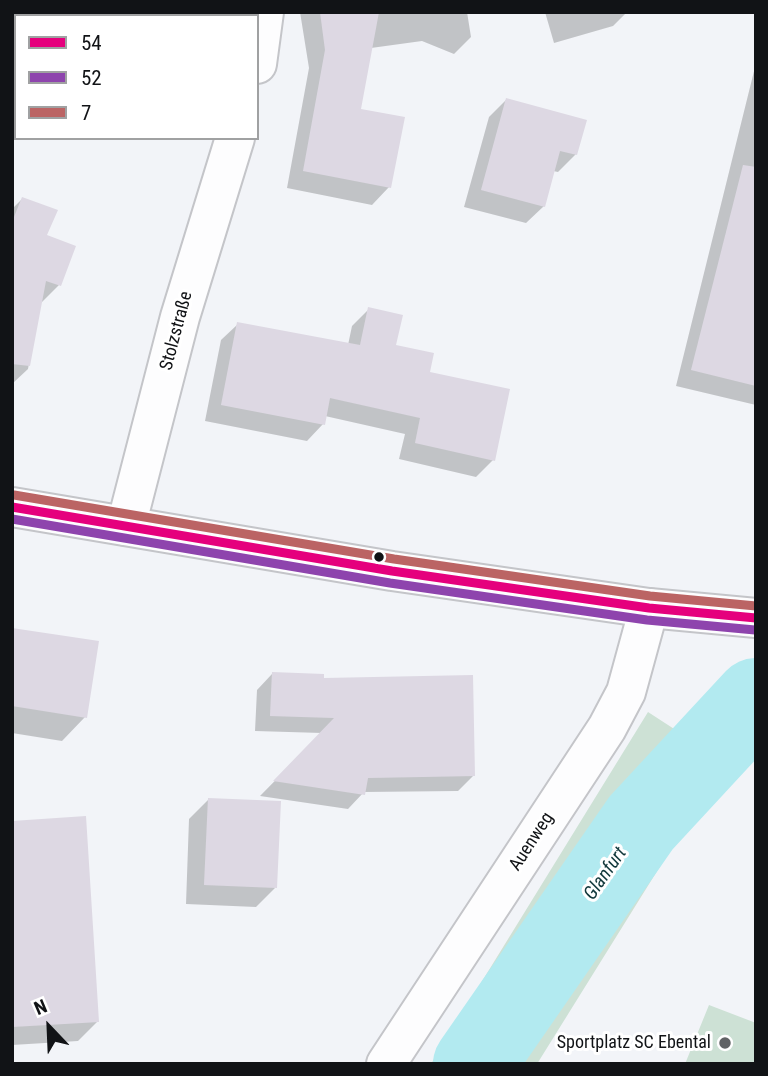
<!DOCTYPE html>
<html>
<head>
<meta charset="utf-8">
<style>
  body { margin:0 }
  #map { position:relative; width:768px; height:1076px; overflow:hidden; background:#f2f4f8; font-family:"Roboto Condensed",sans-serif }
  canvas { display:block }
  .frame { position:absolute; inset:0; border:14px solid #111316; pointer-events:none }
  .legend { position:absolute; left:14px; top:14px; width:245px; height:126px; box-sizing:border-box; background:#fff; border:2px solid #a0a1a2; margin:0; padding:9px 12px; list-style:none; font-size:21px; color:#111316 }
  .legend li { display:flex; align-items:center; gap:14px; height:35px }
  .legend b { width:35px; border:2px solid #a0a1a2 }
  .north { position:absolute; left:14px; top:992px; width:70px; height:70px; -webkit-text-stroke:5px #fff; paint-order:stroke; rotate:337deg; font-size:19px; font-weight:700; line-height:28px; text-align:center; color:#111316 }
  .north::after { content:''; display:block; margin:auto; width:24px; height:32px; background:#111316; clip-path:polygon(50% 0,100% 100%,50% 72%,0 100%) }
</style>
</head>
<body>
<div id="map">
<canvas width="768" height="1076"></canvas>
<div class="frame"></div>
<ul class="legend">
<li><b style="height:9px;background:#e5007d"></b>54</li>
<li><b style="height:9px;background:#8e44ad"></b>52</li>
<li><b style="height:9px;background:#bb6464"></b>7</li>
</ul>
<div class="north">N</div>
</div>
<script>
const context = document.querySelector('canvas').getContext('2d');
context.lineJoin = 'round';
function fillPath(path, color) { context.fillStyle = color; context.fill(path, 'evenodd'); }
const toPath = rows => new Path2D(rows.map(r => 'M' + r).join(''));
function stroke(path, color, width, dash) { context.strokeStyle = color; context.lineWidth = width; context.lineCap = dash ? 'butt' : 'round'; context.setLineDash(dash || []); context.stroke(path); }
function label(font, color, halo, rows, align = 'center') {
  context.font = font + ' "Roboto Condensed",sans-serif'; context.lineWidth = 6; context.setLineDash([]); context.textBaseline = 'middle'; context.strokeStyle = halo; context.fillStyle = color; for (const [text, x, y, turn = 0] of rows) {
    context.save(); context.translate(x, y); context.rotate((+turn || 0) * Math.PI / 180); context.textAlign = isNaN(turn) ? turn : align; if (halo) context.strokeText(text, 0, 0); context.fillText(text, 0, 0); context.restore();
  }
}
fillPath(toPath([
  [648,712,725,762,537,1064,431,1064],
  [709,1005,756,1023,756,1064,685,1064]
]), '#cde1d5');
fillPath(toPath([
  [300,12,467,12,471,37,454,54,422,41,371,48,359,110,389,187,372,205,287,188,309,68],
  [545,12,627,12,613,26,554,43],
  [756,63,756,405,676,386],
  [506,100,576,154,558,172,553,171,544,206,526,223,464,207,489,117],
  [22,199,45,236,74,247,59,285,40,304,28,369,12,384,12,209],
  [369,309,394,346,428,374,493,460,476,477,399,459,405,434,325,416,323,424,307,441,205,421,221,340,238,324,348,345,352,326],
  [12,630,85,717,62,741,12,733],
  [272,674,322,680,473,776,458,791,364,792,348,809,260,796,322,733,255,731,257,690],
  [208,800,275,888,256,907,186,904,189,819],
  [12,822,97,1022,78,1041,12,1045]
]), '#0003');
stroke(toPath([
  [474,1064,641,823,756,699]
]), '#b2eaf0', 82);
fillPath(toPath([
  [320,12,379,12,361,109,405,117,391,188,303,171,325,50],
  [506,98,587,120,577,155,560,151,545,207,481,190],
  [743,165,756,167,756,386,691,370],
  [22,197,58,210,47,235,76,246,61,286,46,281,30,366,12,364,12,222],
  [368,307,403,315,396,345,434,353,430,372,510,389,495,461,415,443,420,418,330,398,325,425,221,405,237,322,360,345],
  [12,628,99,641,87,718,12,706],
  [272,672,324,674,324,678,473,675,475,776,368,778,365,795,273,781,334,718,270,716],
  [208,798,281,801,277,888,204,885],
  [86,816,99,1022,12,1027,12,821]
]), '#ddd8e3');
const minor = toPath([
  [257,64,264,12],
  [126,526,180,317,235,138],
  [386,1064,607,728,626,692,649,608]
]);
const major = toPath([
  [12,507,392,571,649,608,756,618]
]);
stroke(minor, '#c4c5c9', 42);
stroke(major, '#c4c5c9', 42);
stroke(minor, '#fdfdfe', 38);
stroke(major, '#fdfdfe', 38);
stroke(toPath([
  [12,507,392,571,649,608,756,618]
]), '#e5007d', 9);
stroke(toPath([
  [12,519,390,583,647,620,755,630]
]), '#8e44ad', 9);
stroke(toPath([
  [14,495,394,559,650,596,756,606]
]), '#bb6464', 9);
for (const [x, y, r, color] of [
  [379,557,6,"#111316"],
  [725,1043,7,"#606265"]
]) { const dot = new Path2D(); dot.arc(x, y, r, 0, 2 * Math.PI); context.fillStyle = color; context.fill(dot); stroke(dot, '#fff', 2.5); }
label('18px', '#111316', '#fff', [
  ["Stolzstraße",177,331,-75],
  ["Auenweg",532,842,-57]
]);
label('18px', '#111316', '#fff', [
  ["Sportplatz SC Ebental",711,1043]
], 'right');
label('italic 19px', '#10373a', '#fff', [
  ["Glanfurt",606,874,-55]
]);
</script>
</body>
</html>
